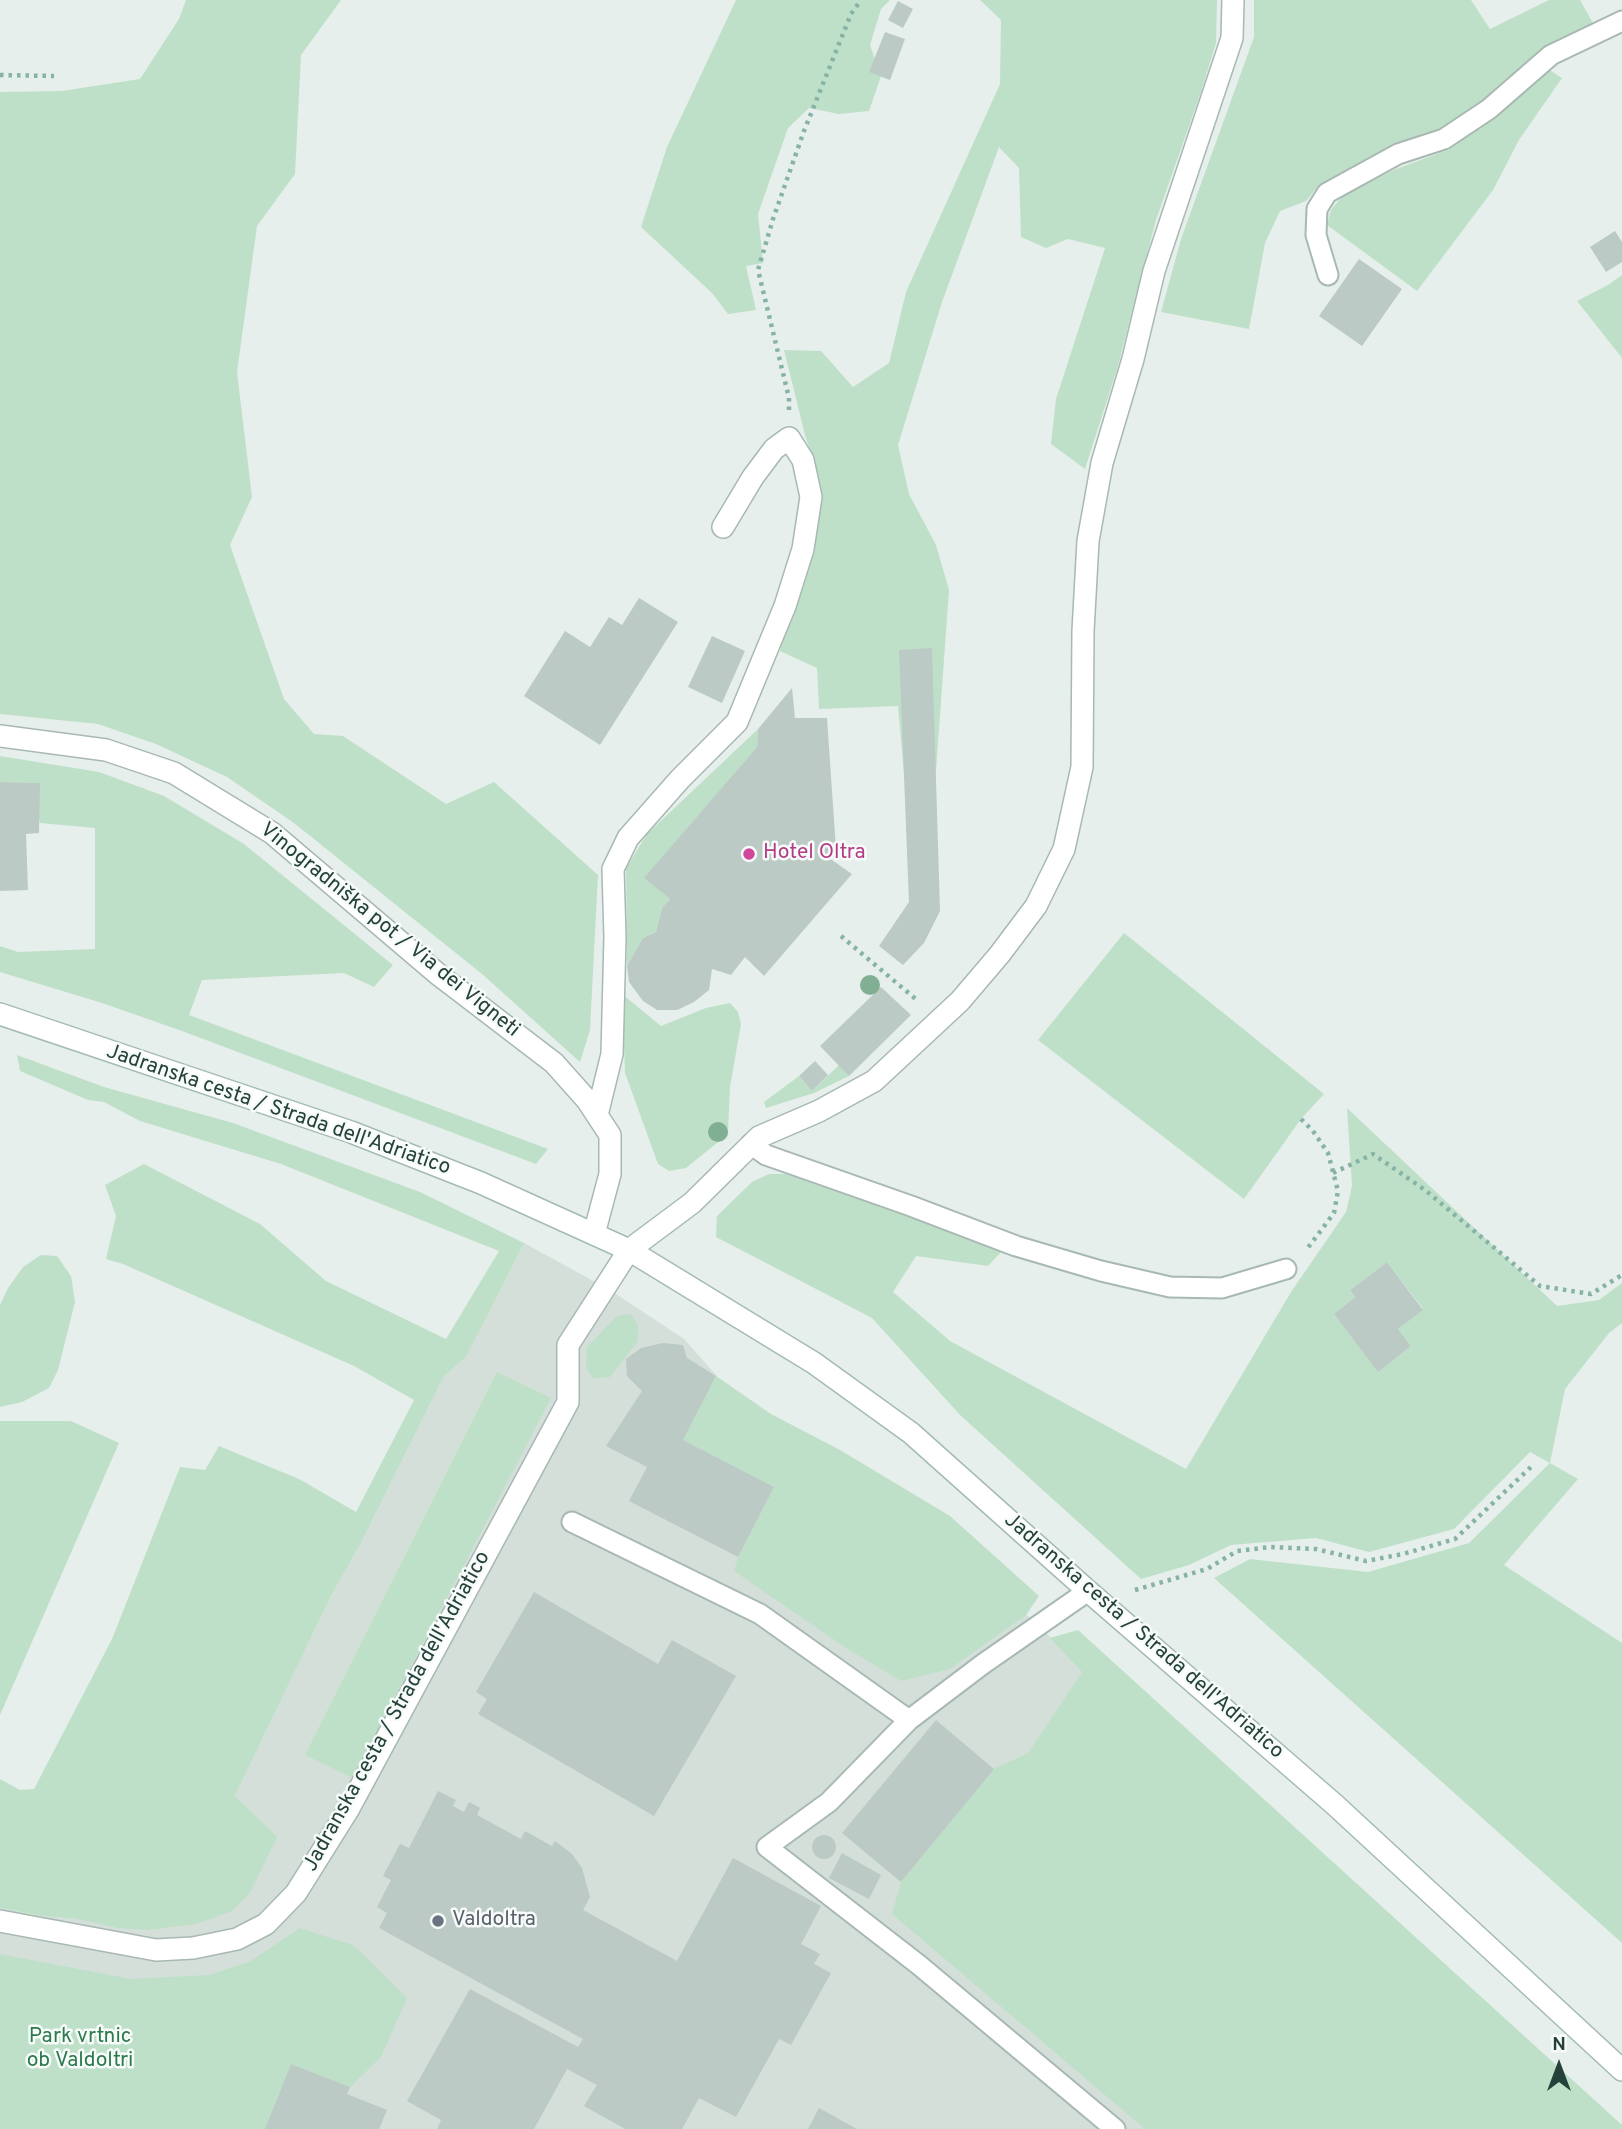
<!DOCTYPE html>
<html>
<head>
<meta charset="utf-8">
<style>
  body { margin:0 }
  #map { position:relative; width:1622px; height:2129px; overflow:hidden; background:#e6efeb; font-family:Overpass,sans-serif }
  canvas { display:block }
  .north { position:absolute; left:1524px; top:2031px; width:70px; height:70px; -webkit-text-stroke:5px #f7fbf9; paint-order:stroke; rotate:0deg; font-size:19px; font-weight:700; line-height:28px; text-align:center; color:#24423a }
  .north::after { content:''; display:block; margin:auto; width:24px; height:32px; background:#24423a; clip-path:polygon(50% 0,100% 100%,50% 72%,0 100%) }
</style>
</head>
<body>
<div id="map">
<canvas width="1622" height="2129"></canvas>
<div class="north">N</div>
</div>
<script>
const context = document.querySelector('canvas').getContext('2d');
context.lineJoin = 'round';
function fillPath(path, color) { context.fillStyle = color; context.fill(path, 'evenodd'); }
const toPath = rows => new Path2D(rows.map(r => 'M' + r).join(''));
function stroke(path, color, width, dash) { context.strokeStyle = color; context.lineWidth = width; context.lineCap = dash ? 'butt' : 'round'; context.setLineDash(dash || []); context.stroke(path); }
function label(font, color, halo, rows, align = 'center') {
  context.font = font + ' Overpass,sans-serif'; context.lineWidth = 5; context.setLineDash([]); context.textBaseline = 'middle'; context.strokeStyle = halo; context.fillStyle = color; for (const [text, x, y, turn = 0] of rows) {
    context.save(); context.translate(x, y); context.rotate((+turn || 0) * Math.PI / 180); context.textAlign = isNaN(turn) ? turn : align; if (halo) context.strokeText(text, 0, 0); context.fillText(text, 0, 0); context.restore();
  }
}
fillPath(toPath([
  [524,1243,610,1290,684,1339,803,1473,949,1553,1039,1625,1152,1746,1612,2129,0,2129,0,1908,41,1916,78,1919,235,1796,332,1594,360,1545,444,1376,466,1356]
]), '#d4dfda');
fillPath(toPath([
  [186,0,341,0,301,55,295,174,257,226,237,372,252,497,230,545,284,699,314,734,343,736,446,804,494,782,598,875,590,1030,580,1062,482,974,294,823,227,777,156,744,98,724,0,714,0,92,62,91,140,79,179,19],
  [736,0,890,0,881,9,870,45,881,76,869,111,839,114,809,108,788,128,758,214,763,263,746,266,756,310,728,314,712,293,641,227,667,147],
  [980,0,1217,0,1216,43,1202,89,1156,220,1118,366,1085,469,1051,444,1056,399,1105,248,1068,239,1046,248,1021,237,1019,168,999,147,942,302,898,445,909,494,936,545,949,590,936,771,904,774,898,706,819,709,817,668,780,651,819,508,816,468,805,435,784,350,821,351,853,387,889,363,906,292,1000,84,1001,20],
  [1254,0,1471,0,1490,29,1549,0,1580,0,1594,25,1481,105,1443,130,1394,144,1319,185,1306,201,1280,211,1265,243,1249,329,1161,312,1181,239,1254,37],
  [1548,69,1562,78,1519,140,1493,190,1417,291,1327,225,1331,210,1343,195,1396,169,1448,150,1491,118],
  [1622,275,1622,358,1577,301,1608,285],
  [758,729,757,747,645,878,670,899,662,908,656,932,643,938,627,966,626,868,647,834],
  [0,756,99,772,164,796,244,844,393,965,374,987,344,973,202,980,189,1015,548,1149,536,1164,182,1031,102,1003,0,972,0,946,18,952,95,949,95,828,40,823,31,783,0,782],
  [1124,933,1324,1094,1301,1119,1244,1199,1038,1040],
  [622,994,661,1026,706,1008,730,1003,738,1012,741,1024,730,1087,728,1134,686,1168,669,1171,658,1164,625,1073],
  [17,1055,104,1087,233,1123,420,1192,524,1243,466,1357,444,1376,360,1545,332,1594,235,1796,277,1837,250,1893,232,1911,196,1924,148,1930,117,1928,78,1919,41,1916,0,1908,0,1779,20,1790,34,1789,112,1639,180,1467,205,1470,219,1446,299,1479,356,1512,414,1400,354,1366,123,1264,106,1259,116,1216,105,1185,144,1164,260,1224,326,1281,446,1339,499,1251,281,1164,140,1121,104,1102,88,1100,20,1071],
  [839,1065,849,1076,814,1093,766,1108,764,1102,799,1076,812,1091],
  [1347,1108,1557,1306,1599,1300,1622,1283,1622,1323,1609,1333,1565,1389,1550,1463,1578,1479,1504,1565,1622,1643,1622,1943,1214,1578,1250,1559,1368,1572,1469,1543,1550,1463,1530,1452,1454,1529,1369,1552,1316,1538,1231,1545,1189,1565,1141,1579,960,1415,872,1318,716,1237,717,1216,752,1182,769,1174,786,1174,1003,1250,988,1266,916,1256,893,1292,950,1341,1186,1469,1291,1292,1346,1212,1352,1186],
  [1387,1262,1423,1309,1398,1329,1411,1346,1378,1371,1334,1314,1355,1297,1350,1290],
  [41,1255,57,1256,71,1276,75,1302,58,1370,49,1388,22,1402,0,1407,0,1305,8,1288,23,1267],
  [631,1314,638,1325,638,1341,610,1377,593,1378,586,1368,587,1347,617,1316],
  [497,1372,551,1398,353,1778,305,1755],
  [716,1376,771,1414,840,1450,950,1516,1039,1596,1026,1615,950,1669,901,1681,846,1648,734,1571,738,1557,774,1487,683,1440],
  [0,1421,71,1421,119,1443,0,1715],
  [1078,1630,1622,2125,1622,2129,1145,2129,892,1914,901,1882,994,1769,1028,1753,1082,1672,1050,1638],
  [300,1928,355,1946,407,1998,381,2057,350,2087,291,2064,265,2129,0,2129,0,1954,131,1979,209,1975,251,1961]
]), '#bfe0c8');
fillPath(toPath([
  [898,1,913,9,903,28,888,20],
  [885,32,905,39,890,80,869,72],
  [1615,231,1622,242,1622,262,1606,272,1590,247],
  [1359,259,1402,289,1362,346,1319,316],
  [639,598,678,622,600,745,524,696,565,631,590,647,609,617,622,625],
  [712,636,745,651,722,703,688,687],
  [932,648,940,911,924,943,903,965,879,946,909,902,899,650],
  [792,688,795,718,827,718,836,849,829,858,852,874,764,976,745,957,731,975,712,969,709,990,694,1002,677,1010,657,1010,643,1001,629,982,627,966,643,938,656,932,662,908,670,899,644,878,757,747,758,729],
  [0,782,40,783,39,833,26,834,28,890,0,891],
  [881,987,911,1015,849,1076,820,1046],
  [815,1061,828,1075,812,1091,799,1076],
  [1387,1262,1423,1310,1398,1329,1411,1346,1378,1372,1334,1314,1355,1297,1350,1290],
  [663,1343,683,1345,687,1358,716,1376,683,1440,774,1487,738,1557,629,1501,647,1467,606,1446,642,1391,627,1376,626,1359,641,1348],
  [534,1592,658,1664,672,1640,736,1676,654,1816,478,1714,487,1699,476,1692],
  [936,1720,994,1769,901,1882,842,1833],
  [438,1791,456,1800,453,1806,464,1812,469,1802,480,1808,477,1815,521,1839,525,1831,552,1846,555,1841,572,1854,582,1868,590,1897,583,1910,677,1961,733,1858,821,1906,801,1944,820,1954,814,1964,831,1973,791,2045,779,2039,736,2117,699,2098,682,2129,625,2129,584,2106,597,2085,567,2069,534,2129,437,2129,441,2120,407,2101,470,1989,578,2047,583,2039,379,1928,387,1913,377,1907,391,1880,383,1876,400,1844,409,1848],
  '812 1847a12 12 0 1 1 24 0a12 12 0 1 1-24 0Z',
  [842,1853,881,1875,869,1899,829,1878],
  [291,2064,350,2087,347,2094,387,2110,379,2129,265,2129],
  [819,2108,857,2129,808,2129]
]), '#bbcac4');
const lane = toPath([
  [1328,275,1316,235,1317,209,1327,193,1398,154,1444,139,1489,109,1551,55,1622,21],
  [751,1144,766,1155,911,1206,1016,1246,1101,1271,1170,1287,1222,1288,1286,1269],
  [572,1522,760,1614,909,1720],
  [1088,1591,983,1664,909,1720,829,1802,767,1847,919,1965,1115,2129]
]);
const street = toPath([
  [0,736,106,750,174,773,272,833,439,975,554,1063,587,1100,610,1135,610,1174,594,1234],
  [597,1115,612,1054,615,937,613,869,628,838,680,779,737,722,785,606,803,549,811,497,803,460,789,438,774,449,753,477,723,527],
  [0,1921,156,1950,193,1948,237,1939,266,1924,296,1893,348,1810,568,1402,568,1345,629,1250,692,1203,759,1137,819,1111,874,1081,960,1001,1000,954,1036,906,1064,849,1082,767,1083,631,1088,541,1102,463,1133,359,1154,271,1232,38,1233,0]
]);
const secondary = toPath([
  [0,1014,351,1132,481,1183,629,1250,814,1363,911,1433,1088,1591,1334,1804,1622,2070]
]);
stroke(lane, '#a8b8b2', 23);
stroke(street, '#a8b8b2', 24);
stroke(secondary, '#a4bbb3', 24);
stroke(toPath([
  [0,75,54,76],
  [789,410,789,398,758,270,773,219,804,131,851,14,861,0],
  [841,936,918,1001],
  [1301,1119,1313,1131,1328,1153,1338,1191,1334,1213,1307,1249],
  [1333,1173,1373,1154,1425,1190,1540,1286,1591,1294,1622,1275],
  [1135,1590,1207,1569,1237,1551,1270,1547,1316,1549,1366,1561,1403,1554,1455,1539,1532,1466]
]), '#86b3a5', 4.5, [3.5, 5]);
stroke(lane, '#fff', 19);
stroke(street, '#fff', 21);
stroke(secondary, '#fff', 21);
context.fillStyle = '#80af93';
for (const [x, y] of [
  [870,985],
  [718,1132]
]) { context.beginPath(); context.arc(x, y, 10, 0, 2 * Math.PI); context.fill(); }
for (const [x, y, r, color] of [
  [749,854,7,"#d1479c"],
  [438,1921,7,"#6b7280"]
]) { const dot = new Path2D(); dot.arc(x, y, r, 0, 2 * Math.PI); context.fillStyle = color; context.fill(dot); stroke(dot, '#f7fbf9', 2.5); }
label('21px', '#b23c85', '#f7fbf9', [
  ["Hotel Oltra",763,854]
], 'left');
label('21px', '#24423a', '#f7fbf9', [
  ["Vinogradniška pot / Via dei Vigneti",389,931,39],
  ["Jadranska cesta / Strada dell'Adriatico",278,1111,19],
  ["Jadranska cesta / Strada dell'Adriatico",1143,1637,41],
  ["Jadranska cesta / Strada dell'Adriatico",398,1712,-61]
]);
label('21px', '#5b616d', '#f7fbf9', [
  ["Valdoltra",452,1921]
], 'left');
label('21px', '#2d7a4b', '#f7fbf9', [
  ["Park vrtnic",80,2038],
  ["ob Valdoltri",80,2062]
]);
</script>
</body>
</html>
